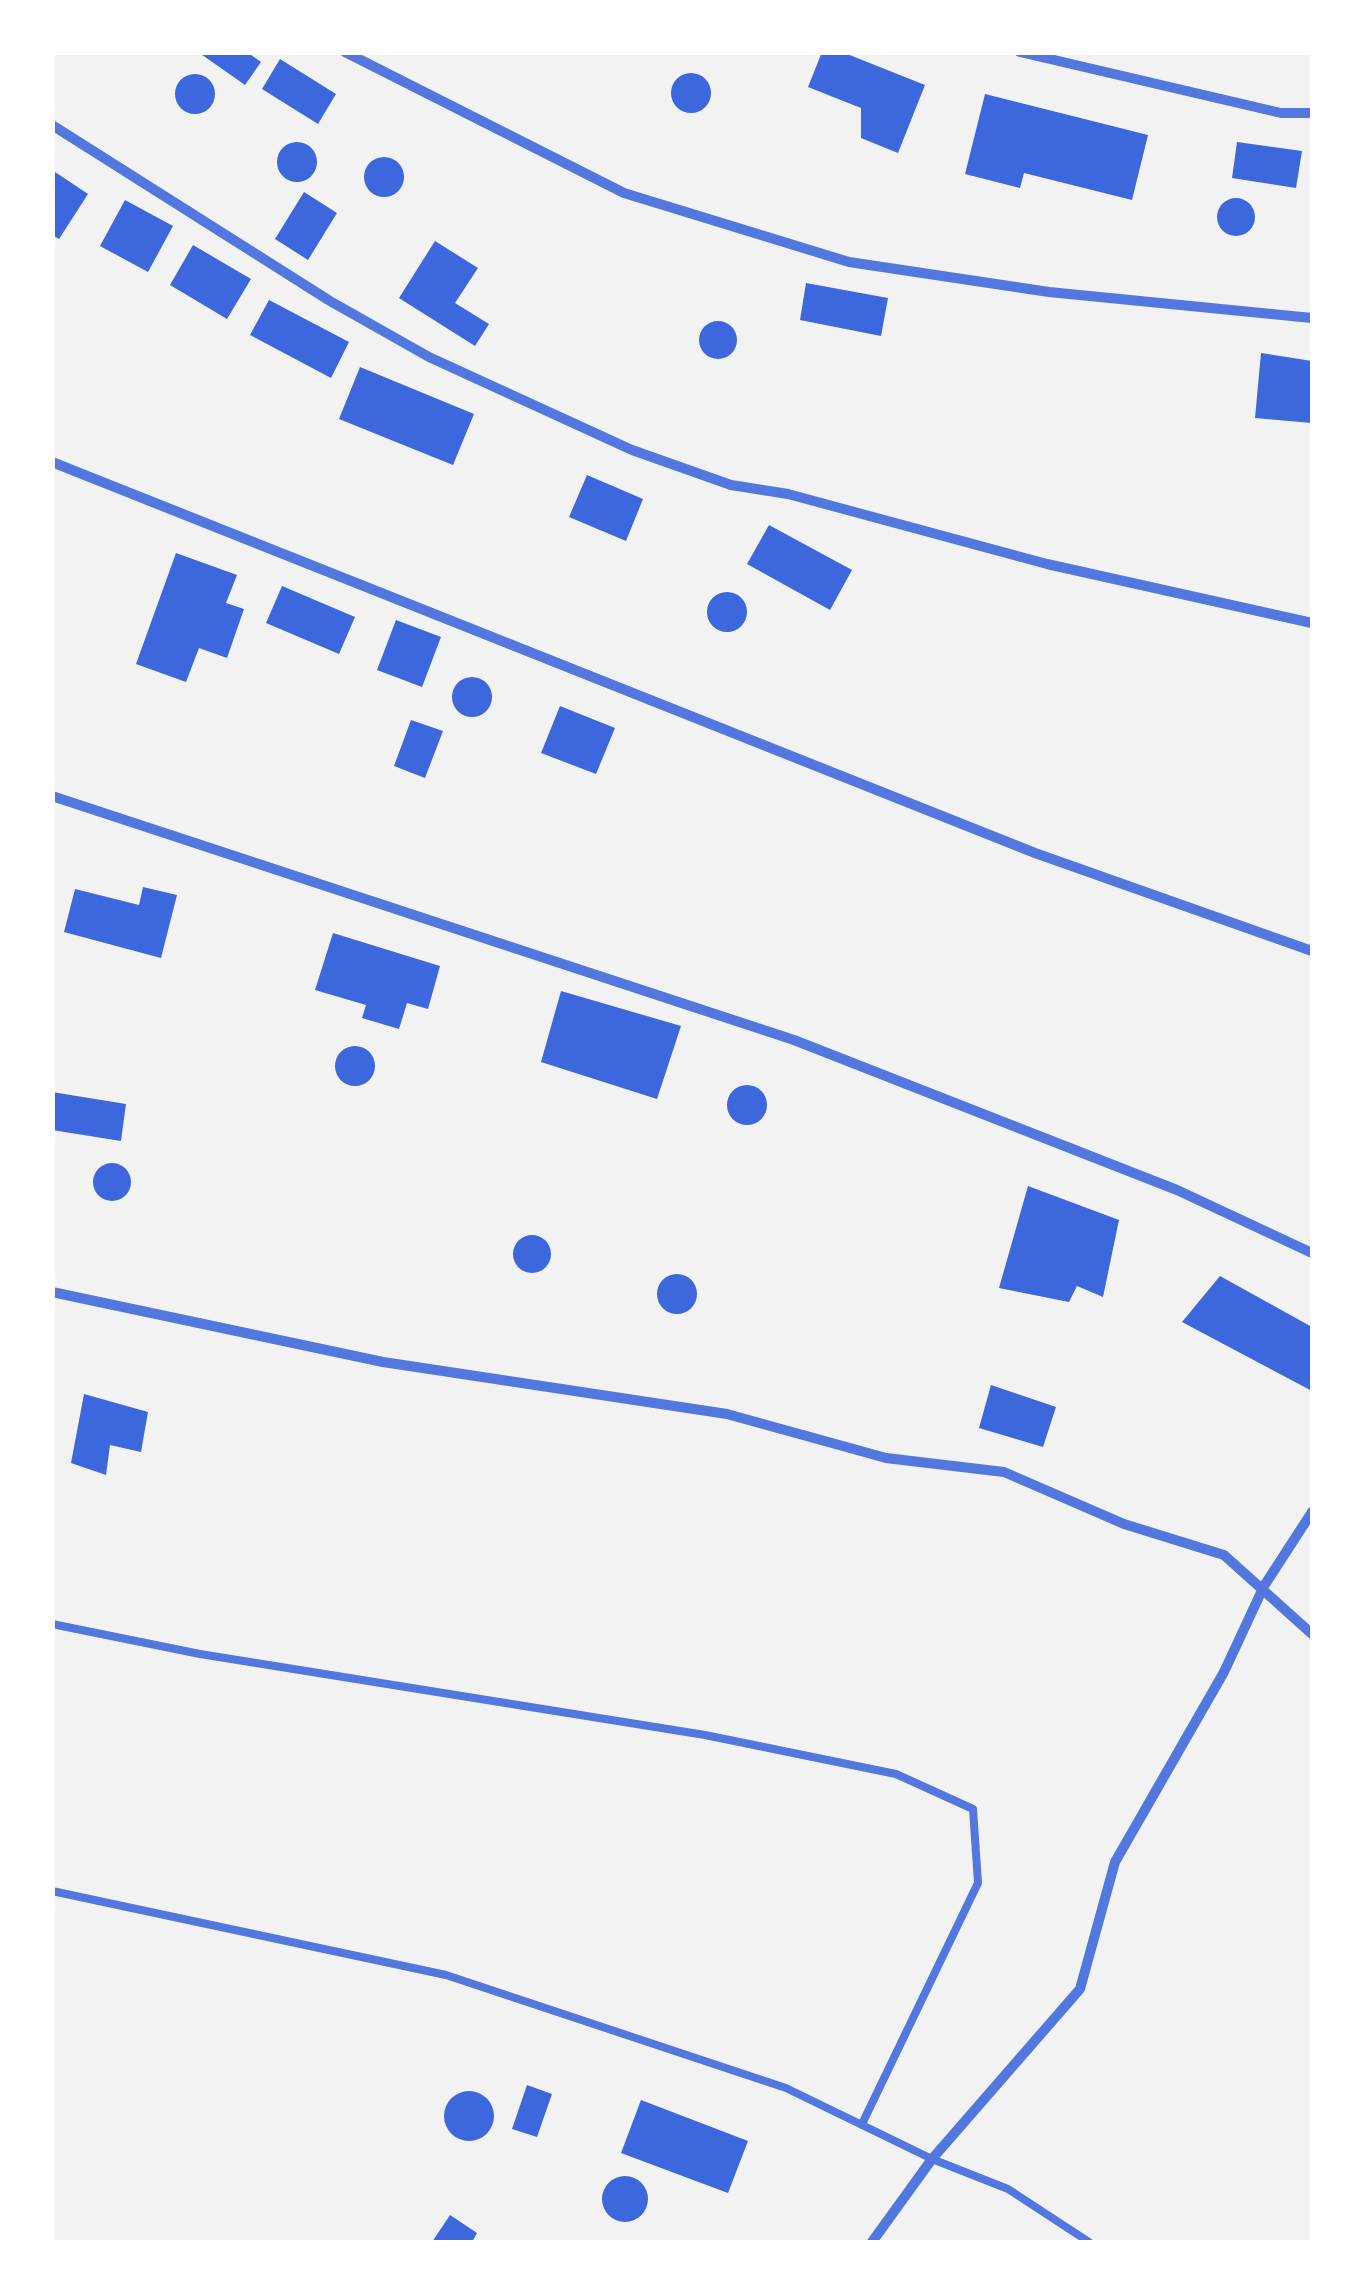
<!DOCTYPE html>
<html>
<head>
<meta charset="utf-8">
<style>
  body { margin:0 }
  #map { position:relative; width:1365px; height:2295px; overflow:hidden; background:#f2f2f2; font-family:Roboto,sans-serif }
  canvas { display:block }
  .frame { position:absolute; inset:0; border:55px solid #fff; pointer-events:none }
</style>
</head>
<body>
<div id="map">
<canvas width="1365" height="2295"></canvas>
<div class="frame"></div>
</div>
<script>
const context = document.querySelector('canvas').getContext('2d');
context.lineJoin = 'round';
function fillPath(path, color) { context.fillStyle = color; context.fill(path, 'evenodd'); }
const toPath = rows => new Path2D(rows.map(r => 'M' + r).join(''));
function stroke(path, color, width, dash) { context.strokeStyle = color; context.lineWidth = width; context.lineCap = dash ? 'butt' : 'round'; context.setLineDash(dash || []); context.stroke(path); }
fillPath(toPath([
  [198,52,247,52,261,62,245,85],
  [822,52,842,52,925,85,898,153,861,138,861,108,808,87],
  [280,59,336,94,318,124,262,89],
  '671 93a20 20 0 1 1 40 0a20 20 0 1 1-40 0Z',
  '175 94a20 20 0 1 1 40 0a20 20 0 1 1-40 0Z',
  [985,94,1148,135,1132,200,1024,173,1020,188,965,174],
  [1237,142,1302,151,1296,188,1232,178],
  '277 162a20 20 0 1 1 40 0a20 20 0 1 1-40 0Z',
  '364 177a20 20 0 1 1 40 0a20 20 0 1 1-40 0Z',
  [52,170,88,194,59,239,52,235],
  [304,192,337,213,308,260,275,239],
  '1217 217a19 19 0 1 1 38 0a19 19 0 1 1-38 0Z',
  [125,200,173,226,148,272,100,246],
  [435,241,478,268,455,303,489,324,475,346,399,298],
  [193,245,251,279,227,319,170,285],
  [806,283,888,298,881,336,800,320],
  [269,300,349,342,331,378,250,335],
  '699 340a19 19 0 1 1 38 0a19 19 0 1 1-38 0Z',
  [1261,353,1312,361,1312,423,1255,418],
  [360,367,474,414,453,465,339,419],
  [587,475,643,499,626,541,569,517],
  [769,525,852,570,830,610,747,564],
  [176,553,237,575,226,603,244,609,227,658,199,648,186,682,136,664],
  [282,586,355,617,339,654,266,623],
  '707 612a20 20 0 1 1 40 0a20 20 0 1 1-40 0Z',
  [396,620,441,637,422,687,377,670],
  '452 697a20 20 0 1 1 40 0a20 20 0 1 1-40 0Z',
  [560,706,615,728,596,774,541,753],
  [411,720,443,731,425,778,394,766],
  [143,887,177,895,161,958,64,932,75,889,139,905],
  [333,933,440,966,428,1009,407,1003,399,1029,362,1018,366,1005,315,990],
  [561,991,681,1026,657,1099,541,1062],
  '335 1066a20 20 0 1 1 40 0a20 20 0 1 1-40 0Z',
  '727 1105a20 20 0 1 1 40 0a20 20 0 1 1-40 0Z',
  [52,1092,126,1104,121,1141,52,1130],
  '93 1182a19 19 0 1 1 38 0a19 19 0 1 1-38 0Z',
  [1028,1186,1119,1220,1103,1297,1077,1286,1069,1302,999,1288],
  '513 1254a19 19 0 1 1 38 0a19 19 0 1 1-38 0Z',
  '657 1294a20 20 0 1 1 40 0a20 20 0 1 1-40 0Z',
  [1220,1276,1312,1327,1312,1391,1182,1322],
  [991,1385,1056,1407,1043,1447,979,1428],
  [84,1394,148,1412,141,1452,110,1445,106,1475,71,1463],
  [527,2085,552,2094,537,2137,512,2129],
  '444 2116a25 25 0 1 1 50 0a25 25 0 1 1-50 0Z',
  [641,2100,748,2141,728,2193,621,2153],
  '602 2199a23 23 0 1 1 46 0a23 23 0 1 1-46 0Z',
  [450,2215,477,2233,472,2242,432,2242]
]), '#3d67dc');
stroke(toPath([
  [52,1624,200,1654,705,1735,896,1774,973,1809,978,1883,862,2124],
  [52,1891,446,1975,786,2088,932,2159,1008,2189,1089,2242]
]), '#5277de', 8);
stroke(toPath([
  [345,52,624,193,849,262,1049,292,1312,318],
  [1020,52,1281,113,1312,113],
  [52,125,330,301,429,357,632,450,731,485,788,494,1047,564,1312,623],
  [52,462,1035,853,1312,951],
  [52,796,794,1040,1177,1190,1312,1253],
  [52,1292,383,1362,727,1414,886,1458,1004,1472,1124,1524,1224,1555,1312,1634],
  [872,2242,932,2159,1080,1989,1115,1862,1224,1672,1264,1586,1312,1512]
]), '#5277de', 10);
</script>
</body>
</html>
